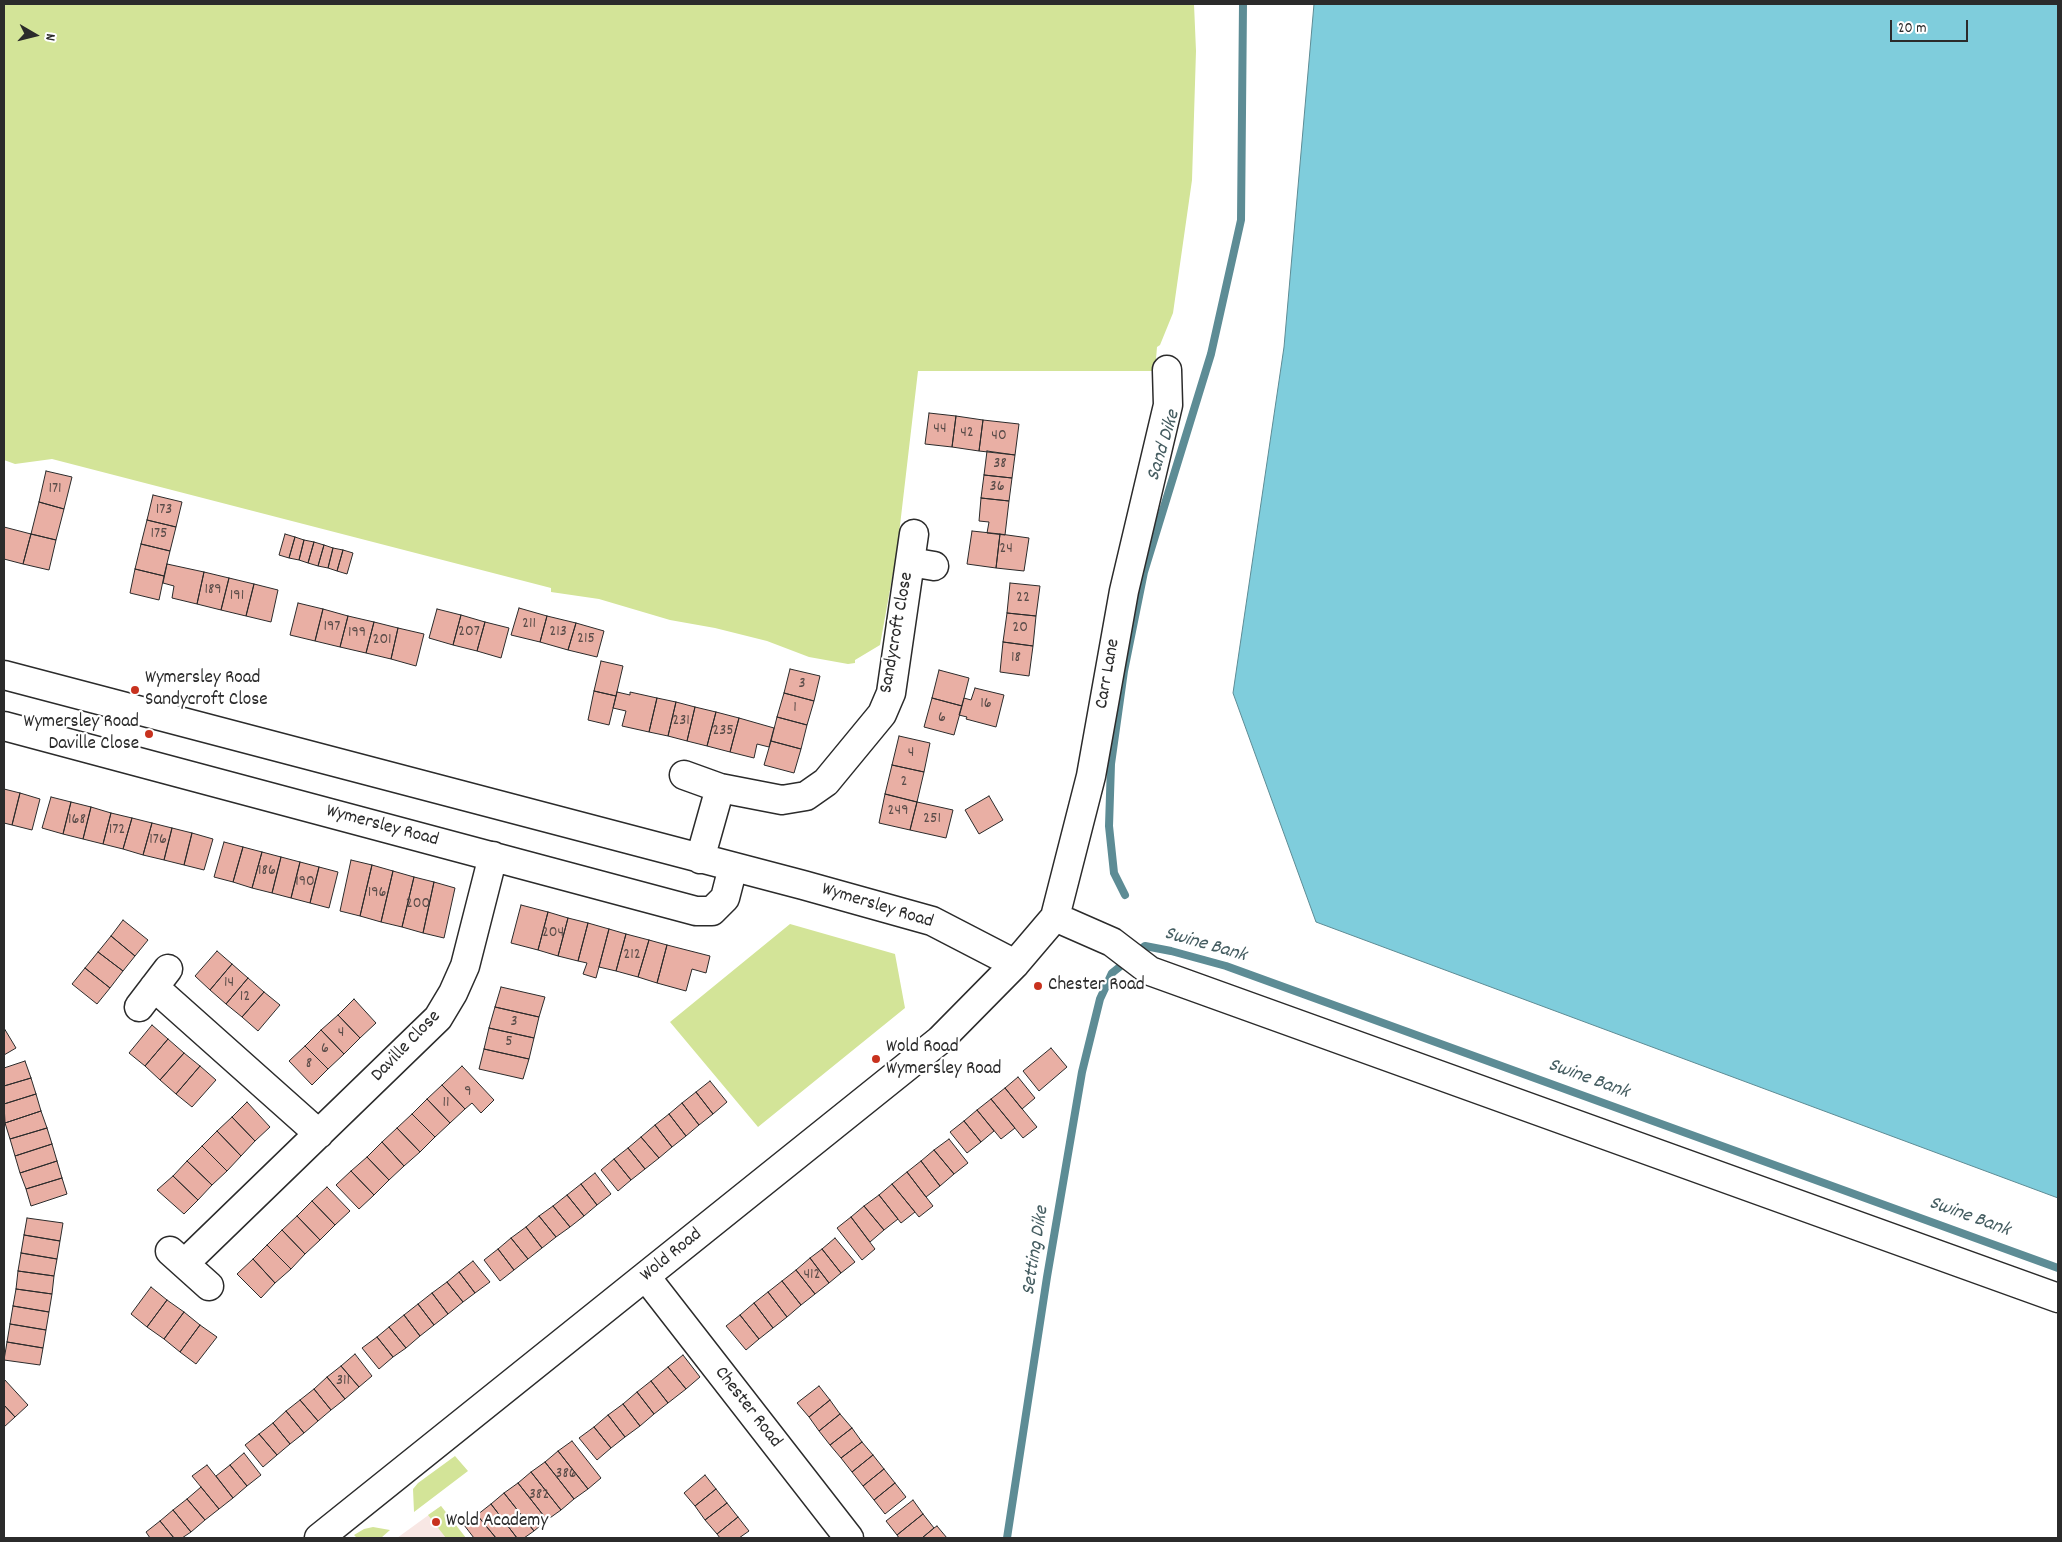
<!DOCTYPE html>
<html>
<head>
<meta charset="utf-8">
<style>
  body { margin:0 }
  #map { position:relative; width:2062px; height:1542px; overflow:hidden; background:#fff; font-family:Dekko,sans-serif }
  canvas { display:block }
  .frame { position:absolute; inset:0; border:5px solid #2b2b2b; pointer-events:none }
  .north { position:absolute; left:10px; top:10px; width:50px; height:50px; -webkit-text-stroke:4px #fff; paint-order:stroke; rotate:98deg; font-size:14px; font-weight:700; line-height:20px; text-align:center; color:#2b2b2b }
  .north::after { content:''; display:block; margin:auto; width:18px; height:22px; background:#2b2b2b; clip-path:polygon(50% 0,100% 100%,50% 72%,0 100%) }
  .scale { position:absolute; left:1890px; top:20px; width:78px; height:22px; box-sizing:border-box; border:2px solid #2b2b2b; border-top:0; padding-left:6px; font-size:15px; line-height:18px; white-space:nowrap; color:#2b2b2b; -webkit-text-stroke:4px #fff; paint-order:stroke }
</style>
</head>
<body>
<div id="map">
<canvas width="2062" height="1542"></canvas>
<div class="frame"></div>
<div class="north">N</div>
<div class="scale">20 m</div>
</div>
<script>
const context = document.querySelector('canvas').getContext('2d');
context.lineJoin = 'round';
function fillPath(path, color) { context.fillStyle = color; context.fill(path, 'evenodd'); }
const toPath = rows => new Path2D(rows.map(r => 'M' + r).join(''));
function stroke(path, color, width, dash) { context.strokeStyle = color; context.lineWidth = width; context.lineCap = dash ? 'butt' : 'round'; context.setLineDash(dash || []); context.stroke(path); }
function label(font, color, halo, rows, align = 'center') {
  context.font = font + ' Dekko,sans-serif'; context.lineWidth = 4.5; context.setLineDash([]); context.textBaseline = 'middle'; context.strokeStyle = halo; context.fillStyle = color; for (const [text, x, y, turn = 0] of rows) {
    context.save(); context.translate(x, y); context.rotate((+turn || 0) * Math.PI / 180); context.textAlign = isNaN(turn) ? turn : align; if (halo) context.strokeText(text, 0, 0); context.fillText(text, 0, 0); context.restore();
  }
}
fillPath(toPath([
  [441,1506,466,1538,397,1538]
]), '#f8e7e4');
fillPath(toPath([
  [4,4,1194,4,1196,51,1192,180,1173,313,1160,345,1157,347,1155,371,918,371,897,551,880,645,855,660,855,663,848,664,809,657,767,641,715,628,670,620,599,599,551,592,551,588,52,459,15,464,4,460],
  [790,924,895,954,905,1008,758,1127,670,1022],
  [455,1456,468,1471,414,1512,413,1489,418,1483],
  [441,1506,466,1538,446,1538,428,1515],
  [373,1527,390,1530,381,1538,357,1538,354,1535,364,1529]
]), '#d3e498');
const water = toPath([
  [1314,4,2058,4,2058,1198,1316,922,1233,693,1284,347,1314,4]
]);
fillPath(water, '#7fcddc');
stroke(water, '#5d8c95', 1);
stroke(toPath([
  [1125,895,1114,873,1109,826,1111,764,1124,671,1144,572,1211,354,1241,220,1243,4],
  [1136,953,1145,946,1171,951,1226,966,2058,1268],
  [1007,1538,1047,1277,1082,1072,1100,999,1112,973,1127,961]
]), '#5d8c95', 8);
const building = toPath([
  [929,413,956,416,952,447,925,444,929,413],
  [956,416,983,420,979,451,952,447,956,416],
  [983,420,1019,424,1015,455,979,451,983,420],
  [987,451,1015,455,1012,478,984,475,987,451],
  [46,471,72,477,64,509,39,502,46,471],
  [984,475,1012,478,1009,501,981,498,984,475],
  [153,495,182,502,176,527,147,520,153,495],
  [981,498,1009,501,1005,535,987,533,989,522,979,521,981,498],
  [39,502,64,509,56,540,31,534,39,502],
  [147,520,176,527,170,551,141,544,147,520],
  [4,527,31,534,23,564,4,559,4,527],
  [972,531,1000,534,996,568,967,564,972,531],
  [31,534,56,540,49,570,23,564,31,534],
  [285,534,295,537,289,558,279,555,285,534],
  [1000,534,1029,538,1024,571,996,568,1000,534],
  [295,537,304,540,299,560,289,558,295,537],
  [304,540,314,542,308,563,299,560,304,540],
  [314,542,324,545,318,566,308,563,314,542],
  [141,544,170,551,164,576,135,569,141,544],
  [324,545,333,548,328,568,318,566,324,545],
  [333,548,343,550,337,571,328,568,333,548],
  [343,550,353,553,347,574,337,571,343,550],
  [167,564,204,572,197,604,172,598,174,586,163,583,167,564],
  [135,569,164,576,159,600,130,593,135,569],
  [204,572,229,578,221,610,197,604,204,572],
  [229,578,254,584,246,616,221,610,229,578],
  [1010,583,1040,586,1036,616,1007,613,1010,583],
  [254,584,278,590,271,622,246,616,254,584],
  [298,603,323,609,315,641,290,635,298,603],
  [519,608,547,616,540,642,511,635,519,608],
  [323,609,348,616,340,647,315,641,323,609],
  [437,609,461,615,453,645,429,638,437,609],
  [1007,613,1036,616,1033,646,1003,642,1007,613],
  [461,615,485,622,477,651,453,645,461,615],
  [348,616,374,622,366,653,340,647,348,616],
  [547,616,576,623,568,650,540,642,547,616],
  [374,622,398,628,391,659,366,653,374,622],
  [485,622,509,628,501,658,477,651,485,622],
  [576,623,604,631,597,657,568,650,576,623],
  [398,628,424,634,416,666,391,659,398,628],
  [1003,642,1033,646,1029,676,1000,672,1003,642],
  [601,661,623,666,616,696,594,691,601,661],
  [790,669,820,676,814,701,784,693,790,669],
  [939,670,969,678,962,706,932,698,939,670],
  [975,688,1004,695,996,727,966,719,967,717,959,715,964,698,971,700,975,688],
  [594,691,616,696,609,725,588,720,594,691],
  [617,692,630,695,630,692,657,698,649,732,622,726,626,711,613,708,617,692],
  [784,693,814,701,807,725,777,717,784,693],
  [657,698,676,702,668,736,649,732,657,698],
  [932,698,962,706,954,735,924,727,932,698],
  [676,702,695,707,687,741,668,736,676,702],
  [695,707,716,712,707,746,687,741,695,707],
  [716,712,739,718,730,752,707,746,716,712],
  [777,717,807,725,801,749,771,741,777,717],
  [739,718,774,728,769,747,757,744,754,758,730,752,739,718],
  [899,736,930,743,924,772,892,765,899,736],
  [771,741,801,749,794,773,764,765,771,741],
  [892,765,924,772,917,802,885,794,892,765],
  [4,789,20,793,12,825,4,823,4,789],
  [20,793,40,799,32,830,12,825,20,793],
  [885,794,917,802,910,830,879,823,885,794],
  [989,796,1003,820,979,834,965,810,989,796],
  [51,797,71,802,63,834,42,828,51,797],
  [71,802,91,807,83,839,63,834,71,802],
  [917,802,953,810,946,838,910,830,917,802],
  [91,807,111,813,103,844,83,839,91,807],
  [111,813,132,818,123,849,103,844,111,813],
  [132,818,152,823,143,855,123,849,132,818],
  [152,823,172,828,164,860,143,855,152,823],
  [172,828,192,833,184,865,164,860,172,828],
  [192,833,213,839,204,870,184,865,192,833],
  [224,842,243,847,233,882,214,877,224,842],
  [243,847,262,852,252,888,233,882,243,847],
  [262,852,281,857,272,893,252,888,262,852],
  [281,857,300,862,291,898,272,893,281,857],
  [351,860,372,865,360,916,340,911,351,860],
  [300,862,319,867,310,903,291,898,300,862],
  [372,865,393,871,381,922,360,916,372,865],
  [319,867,338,872,329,908,310,903,319,867],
  [393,871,414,877,402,927,381,922,393,871],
  [414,877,434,882,423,933,402,927,414,877],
  [434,882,455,888,444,938,423,933,434,882],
  [521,905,548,912,538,950,511,943,521,905],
  [548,912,568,918,558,956,538,950,548,912],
  [568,918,588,923,578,961,558,956,568,918],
  [123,920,148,940,135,956,111,936,123,920],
  [588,923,609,929,596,978,583,974,587,963,578,961,588,923],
  [609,929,626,934,616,971,599,967,609,929],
  [626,934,649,940,638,977,616,971,626,934],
  [111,936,135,956,123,971,98,952,111,936],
  [649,940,667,945,657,983,638,977,649,940],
  [667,945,710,956,706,973,692,969,686,991,657,983,667,945],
  [217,951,232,964,210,990,195,976,217,951],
  [98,952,123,971,110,988,85,968,98,952],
  [232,964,248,978,226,1004,210,990,232,964],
  [85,968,110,988,97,1004,72,984,85,968],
  [248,978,264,992,242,1017,226,1004,248,978],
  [501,987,545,997,539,1017,495,1007,501,987],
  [264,992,280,1005,258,1031,242,1017,264,992],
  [354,999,376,1023,360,1038,338,1015,354,999],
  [495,1007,539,1017,534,1038,489,1028,495,1007],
  [338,1015,360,1038,344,1054,321,1030,338,1015],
  [152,1025,168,1039,145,1066,129,1053,152,1025],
  [4,1028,16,1048,4,1055,4,1028],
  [489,1028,534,1038,529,1059,484,1049,489,1028],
  [321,1030,344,1054,328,1069,305,1046,321,1030],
  [168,1039,184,1053,160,1080,145,1066,168,1039],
  [305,1046,328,1069,312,1085,289,1061,305,1046],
  [1051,1048,1067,1067,1039,1091,1023,1071,1051,1048],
  [484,1049,529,1059,523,1079,479,1069,484,1049],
  [184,1053,200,1066,176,1094,160,1080,184,1053],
  [25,1061,31,1078,4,1086,4,1068,25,1061],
  [200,1066,216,1080,192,1107,176,1094,200,1066],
  [462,1066,494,1100,481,1113,472,1103,465,1109,442,1085,462,1066],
  [1018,1077,1035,1098,1022,1109,1005,1088,1018,1077],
  [31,1078,36,1094,4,1104,4,1086,31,1078],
  [710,1081,727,1102,713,1114,696,1092,710,1081],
  [442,1085,465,1109,450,1123,427,1099,442,1085],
  [1005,1088,1037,1127,1023,1138,991,1099,1005,1088],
  [696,1092,713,1114,699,1125,682,1103,696,1092],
  [36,1094,41,1111,5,1123,4,1104,36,1094],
  [427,1099,450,1123,435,1137,412,1114,427,1099],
  [991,1099,1015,1128,1001,1139,977,1110,991,1099],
  [247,1102,270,1127,255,1141,232,1117,247,1102],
  [682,1103,699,1125,686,1136,669,1114,682,1103],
  [977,1110,994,1131,981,1142,964,1121,977,1110],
  [41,1111,47,1128,10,1139,5,1123,41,1111],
  [412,1114,435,1137,420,1152,397,1128,412,1114],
  [669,1114,686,1136,672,1147,655,1125,669,1114],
  [232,1117,255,1141,241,1156,217,1131,232,1117],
  [964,1121,981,1142,967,1153,950,1132,964,1121],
  [655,1125,672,1147,659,1158,641,1137,655,1125],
  [47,1128,52,1144,15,1156,10,1139,47,1128],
  [397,1128,420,1152,404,1166,382,1142,397,1128],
  [217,1131,241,1156,227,1171,202,1146,217,1131],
  [641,1137,659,1158,645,1169,628,1148,641,1137],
  [949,1139,968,1163,954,1174,934,1150,949,1139],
  [382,1142,404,1166,389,1180,367,1157,382,1142],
  [52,1144,57,1161,20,1173,15,1156,52,1144],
  [202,1146,227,1171,212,1185,187,1161,202,1146],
  [628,1148,645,1169,631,1180,614,1159,628,1148],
  [934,1150,954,1174,940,1186,921,1161,934,1150],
  [367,1157,389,1180,374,1195,351,1171,367,1157],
  [614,1159,631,1180,618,1191,601,1170,614,1159],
  [57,1161,62,1178,26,1189,20,1173,57,1161],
  [187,1161,212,1185,198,1200,173,1176,187,1161],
  [921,1161,940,1186,926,1197,907,1172,921,1161],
  [351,1171,374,1195,359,1209,336,1185,351,1171],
  [907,1172,933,1206,919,1217,892,1184,907,1172],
  [595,1173,611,1194,597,1205,581,1184,595,1173],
  [173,1176,198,1200,184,1214,157,1190,173,1176],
  [62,1178,67,1194,31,1206,26,1189,62,1178],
  [581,1184,597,1205,584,1216,567,1195,581,1184],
  [892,1184,915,1212,901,1223,879,1195,892,1184],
  [327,1187,350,1211,335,1225,312,1201,327,1187],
  [567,1195,584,1216,570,1227,553,1206,567,1195],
  [879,1195,898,1219,884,1230,864,1206,879,1195],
  [312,1201,335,1225,320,1240,297,1216,312,1201],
  [553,1206,570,1227,556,1237,539,1216,553,1206],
  [864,1206,884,1230,870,1242,851,1217,864,1206],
  [297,1216,320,1240,305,1254,282,1230,297,1216],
  [539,1216,556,1237,542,1248,526,1227,539,1216],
  [851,1217,875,1249,862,1260,837,1228,851,1217],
  [27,1218,63,1223,60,1241,24,1235,27,1218],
  [526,1227,542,1248,528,1259,511,1238,526,1227],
  [282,1230,305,1254,291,1269,267,1245,282,1230],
  [24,1235,60,1241,57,1259,21,1253,24,1235],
  [511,1238,528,1259,514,1270,498,1249,511,1238],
  [835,1238,855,1262,841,1273,822,1249,835,1238],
  [267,1245,291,1269,275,1283,253,1259,267,1245],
  [498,1249,514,1270,500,1281,484,1260,498,1249],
  [822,1249,841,1273,829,1283,810,1258,822,1249],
  [21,1253,57,1259,54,1276,18,1271,21,1253],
  [810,1258,829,1283,815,1294,796,1270,810,1258],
  [253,1259,275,1283,261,1298,237,1274,253,1259],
  [473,1261,490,1282,475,1293,459,1272,473,1261],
  [796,1270,815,1294,801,1305,782,1281,796,1270],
  [18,1271,54,1276,52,1294,16,1289,18,1271],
  [459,1272,475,1293,463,1302,447,1282,459,1272],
  [782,1281,801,1305,787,1317,768,1292,782,1281],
  [447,1282,463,1302,448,1314,432,1293,447,1282],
  [151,1287,167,1300,147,1327,131,1314,151,1287],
  [16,1289,52,1294,49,1312,13,1306,16,1289],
  [768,1292,787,1317,773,1328,754,1303,768,1292],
  [432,1293,448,1314,434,1325,418,1304,432,1293],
  [167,1300,184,1312,164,1339,147,1327,167,1300],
  [754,1303,773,1328,759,1339,740,1315,754,1303],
  [418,1304,434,1325,420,1336,404,1315,418,1304],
  [13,1306,49,1312,46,1330,10,1324,13,1306],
  [184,1312,200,1325,180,1352,164,1339,184,1312],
  [404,1315,420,1336,406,1348,389,1327,404,1315],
  [740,1315,759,1339,746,1350,726,1326,740,1315],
  [10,1324,46,1330,43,1348,7,1342,10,1324],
  [200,1325,217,1337,196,1364,180,1352,200,1325],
  [389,1327,406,1348,393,1357,377,1337,389,1327],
  [377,1337,393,1357,379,1369,362,1348,377,1337],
  [7,1342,43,1348,40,1365,4,1360,7,1342],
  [355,1354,372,1376,359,1387,341,1366,355,1354],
  [683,1355,700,1377,686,1389,668,1367,683,1355],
  [341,1366,359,1387,345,1399,327,1377,341,1366],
  [668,1367,686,1389,668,1403,651,1381,668,1367],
  [327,1377,345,1399,331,1410,314,1389,327,1377],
  [4,1379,28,1405,15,1417,4,1405,4,1379],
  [651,1381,668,1403,654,1414,637,1392,651,1381],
  [819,1386,830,1400,809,1417,797,1403,819,1386],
  [314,1389,331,1410,318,1421,300,1400,314,1389],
  [637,1392,654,1414,640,1426,623,1404,637,1392],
  [300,1400,318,1421,304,1433,286,1411,300,1400],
  [830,1400,840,1414,819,1431,809,1417,830,1400],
  [623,1404,640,1426,625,1437,608,1415,623,1404],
  [4,1405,15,1417,4,1427,4,1405],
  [286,1411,304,1433,290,1444,273,1423,286,1411],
  [840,1414,852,1428,830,1445,819,1431,840,1414],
  [608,1415,625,1437,611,1448,594,1427,608,1415],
  [273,1423,290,1444,277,1455,259,1434,273,1423],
  [594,1427,611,1448,597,1460,579,1438,594,1427],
  [852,1428,862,1442,841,1458,830,1445,852,1428],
  [259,1434,277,1455,263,1467,245,1445,259,1434],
  [572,1441,601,1478,588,1489,558,1451,572,1441],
  [862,1442,873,1455,852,1472,841,1458,862,1442],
  [558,1451,588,1489,574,1499,545,1462,558,1451],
  [244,1453,261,1475,247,1486,230,1465,244,1453],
  [873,1455,884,1469,863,1486,852,1472,873,1455],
  [545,1462,574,1499,561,1510,531,1472,545,1462],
  [207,1465,233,1498,219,1509,192,1476,207,1465],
  [230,1465,247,1486,233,1498,216,1476,230,1465],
  [884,1469,895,1483,874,1500,863,1486,884,1469],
  [531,1472,561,1510,547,1520,518,1483,531,1472],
  [705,1475,716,1489,695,1506,684,1493,705,1475],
  [518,1483,547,1520,534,1531,504,1493,518,1483],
  [895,1483,906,1497,885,1514,874,1500,895,1483],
  [201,1487,219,1509,205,1520,187,1499,201,1487],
  [716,1489,727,1503,705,1520,695,1506,716,1489],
  [504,1493,534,1531,524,1538,517,1538,491,1504,504,1493],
  [187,1499,205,1520,191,1532,173,1510,187,1499],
  [913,1500,923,1514,897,1535,886,1521,913,1500],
  [727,1503,738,1517,717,1534,705,1520,727,1503],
  [491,1504,517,1538,496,1538,477,1515,491,1504],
  [173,1510,191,1532,182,1538,174,1538,160,1521,173,1510],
  [923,1514,934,1528,922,1538,899,1538,897,1535,923,1514],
  [477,1515,496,1538,474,1538,464,1525,477,1515],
  [738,1517,749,1531,739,1538,720,1538,717,1534,738,1517],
  [160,1521,174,1538,150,1538,146,1532,160,1521],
  [937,1526,947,1538,922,1538,934,1528,937,1526]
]);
fillPath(building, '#e9afa4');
stroke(building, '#2b2b2b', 1);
const street = toPath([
  [910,562,934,566],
  [4,675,803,885,932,921,1015,964],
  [4,726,696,911,712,911,725,898,733,867],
  [684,775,720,788,782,800,806,796,826,782,882,714,891,693,914,534],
  [700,859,720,788],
  [1055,917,1112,942,1150,971,2058,1298],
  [154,987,319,1134],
  [139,1007,168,969],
  [170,1251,209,1286],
  [185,1263,438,1018,453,993,465,966,493,856],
  [646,1277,849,1538],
  [319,1538,940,1040,1015,964,1055,917,1091,776,1124,591,1168,405,1167,370]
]);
stroke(street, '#2b2b2b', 31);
stroke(street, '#fff', 28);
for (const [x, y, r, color] of [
  [135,690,5,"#c8321e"],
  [149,734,5,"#c8321e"],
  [1038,986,5,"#c8321e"],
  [876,1059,5,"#c8321e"],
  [436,1522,5,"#c8321e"]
]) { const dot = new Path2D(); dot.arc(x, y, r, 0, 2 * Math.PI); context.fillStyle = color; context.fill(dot); stroke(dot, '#fff', 2); }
label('16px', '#5a4c49', null, [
  ["44",940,430],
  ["42",967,434],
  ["40",999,437],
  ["38",1000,465],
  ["36",997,488],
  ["171",55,490],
  ["173",164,511],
  ["175",159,535],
  ["24",1006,550],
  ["189",213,591],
  ["191",237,597],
  ["22",1023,599],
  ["211",529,625],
  ["197",332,628],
  ["20",1020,629],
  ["207",469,633],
  ["213",558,633],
  ["199",357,634],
  ["215",586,640],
  ["201",382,641],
  ["18",1016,659],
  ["3",802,685],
  ["16",986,705],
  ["1",795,709],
  ["6",942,719],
  ["231",681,722],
  ["235",723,732],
  ["4",911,754],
  ["2",904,783],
  ["249",898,812],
  ["251",932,820],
  ["168",77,821],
  ["172",117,831],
  ["176",158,841],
  ["186",267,872],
  ["190",305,883],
  ["196",377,894],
  ["200",418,905],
  ["204",553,934],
  ["212",632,956],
  ["14",229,984],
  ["12",245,998],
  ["3",514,1023],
  ["4",341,1034],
  ["5",509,1043],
  ["6",325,1050],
  ["8",309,1065],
  ["9",468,1093],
  ["11",446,1104],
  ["412",812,1276],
  ["311",343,1382],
  ["386",566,1475],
  ["382",539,1496]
]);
label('19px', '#2b2b2b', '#fff', [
  ["Sandycroft Close",898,633,-80],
  ["Carr Lane",1109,674,-80],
  ["Wymersley Road",382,827,15],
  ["Wymersley Road",877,907,17],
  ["Daville Close",407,1047,-46],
  ["Wold Road",672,1256,-39],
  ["Chester Road",747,1408,52]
]);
label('19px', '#2b2b2b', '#fff', [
  ["Wymersley Road",145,679],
  ["Sandycroft Close",145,701],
  ["Wymersley Road",139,723,"right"],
  ["Daville Close",139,745,"right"],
  ["Chester Road",1048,986],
  ["Wold Road",886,1048],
  ["Wymersley Road",886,1070],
  ["Wold Academy",446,1522]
], 'left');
label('italic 20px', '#445c60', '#fff', [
  ["Sand Dike",1165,446,-73],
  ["Swine Bank",1205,946,16],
  ["Swine Bank",1588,1080,20],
  ["Swine Bank",1969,1218,20],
  ["Setting Dike",1037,1251,-81]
]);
</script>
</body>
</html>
